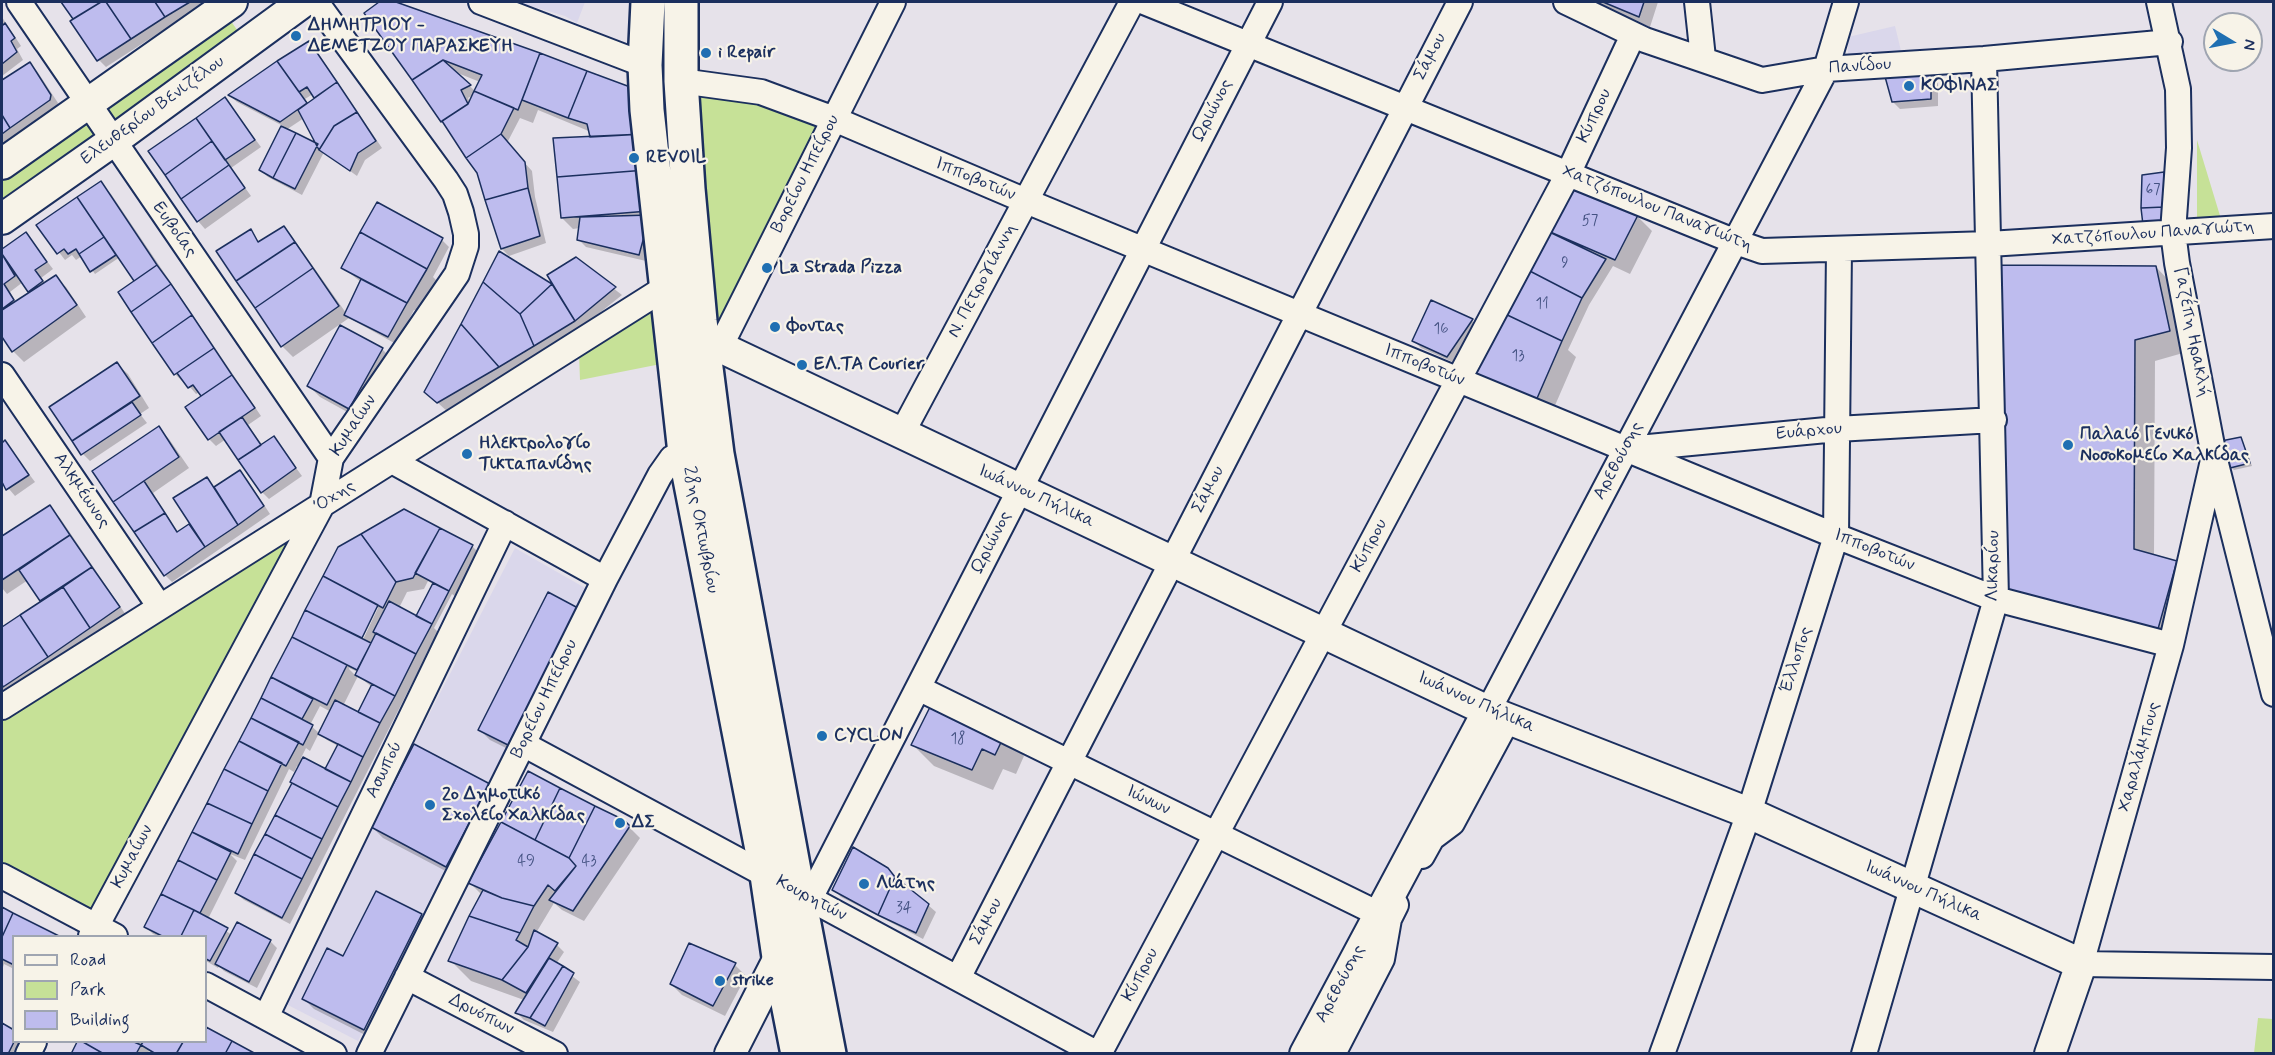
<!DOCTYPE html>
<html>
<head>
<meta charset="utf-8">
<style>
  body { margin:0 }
  #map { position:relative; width:2275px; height:1055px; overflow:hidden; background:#e6e2ea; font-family:Mynerve,sans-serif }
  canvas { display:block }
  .frame { position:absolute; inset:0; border:3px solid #1b2f5e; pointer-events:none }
  .legend { position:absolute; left:12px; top:935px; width:195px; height:108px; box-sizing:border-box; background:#f7f3e8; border:2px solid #9fa5b1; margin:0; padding:8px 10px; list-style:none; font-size:18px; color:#1b2f5e }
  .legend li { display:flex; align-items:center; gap:12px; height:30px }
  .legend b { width:30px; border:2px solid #9fa5b1 }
  .north { position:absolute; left:2203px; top:12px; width:60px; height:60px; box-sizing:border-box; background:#f7f3e8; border:2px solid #9fa5b1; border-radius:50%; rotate:100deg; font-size:16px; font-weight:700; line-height:24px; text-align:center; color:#1b2f5e }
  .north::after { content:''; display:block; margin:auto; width:21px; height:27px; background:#1f6fb2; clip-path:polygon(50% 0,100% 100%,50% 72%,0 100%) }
</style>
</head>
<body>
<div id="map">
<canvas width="2275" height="1055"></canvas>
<div class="frame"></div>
<ul class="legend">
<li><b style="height:8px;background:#f7f3e8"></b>Road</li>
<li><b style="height:16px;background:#c6e197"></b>Park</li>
<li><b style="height:16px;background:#bebcee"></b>Building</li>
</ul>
<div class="north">N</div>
</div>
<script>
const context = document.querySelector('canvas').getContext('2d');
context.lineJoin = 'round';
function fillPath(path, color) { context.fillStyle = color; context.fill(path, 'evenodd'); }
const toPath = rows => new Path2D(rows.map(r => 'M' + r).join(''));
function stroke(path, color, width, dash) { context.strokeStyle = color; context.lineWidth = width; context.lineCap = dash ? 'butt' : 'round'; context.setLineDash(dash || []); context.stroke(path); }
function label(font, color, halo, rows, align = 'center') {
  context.font = font + ' Mynerve,sans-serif'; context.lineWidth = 4.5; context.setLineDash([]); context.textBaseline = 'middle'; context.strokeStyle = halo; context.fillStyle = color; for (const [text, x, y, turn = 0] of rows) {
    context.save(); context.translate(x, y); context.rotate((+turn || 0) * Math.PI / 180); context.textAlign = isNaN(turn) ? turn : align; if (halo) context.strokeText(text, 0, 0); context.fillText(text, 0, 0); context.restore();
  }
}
fillPath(toPath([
  [517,2,585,2,577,23,565,16],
  [1895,26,1902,55,1848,57,1848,37],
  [515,548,587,589,358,1041,284,1003,371,827]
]), '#dad7eb');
fillPath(toPath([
  [648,2,681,2,681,81,834,119,720,347,676,361,580,380,579,353,668,286],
  [222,8,246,43,2,219,2,164],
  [2197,140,2221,219,2197,217],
  [322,505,96,926,2,876,2,707],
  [2258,1018,2273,1019,2273,1053,2254,1053]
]), '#c6e197');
fillPath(toPath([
  [63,2,207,2,106,67,99,60,72,21,75,20],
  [381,2,392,2,540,55,656,224,646,261,586,247,578,239,580,228,573,229,562,218,592,138,591,132,538,110,533,123,520,118,507,143,532,171,535,197,546,243,509,256,502,249,478,173,448,127,366,13],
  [455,72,480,82,476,92],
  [475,94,470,103,468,98],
  [1593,2,1658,2,1650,27],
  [2,17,21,46,17,49,23,60,2,76],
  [309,43,316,50,382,148,365,160,357,176,324,152,302,195,268,177,260,170,283,126,237,102,230,96],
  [313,94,316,98,308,104,305,99],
  [304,118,320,147,286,130],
  [30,64,37,71,58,103,57,107,4,144,7,148,2,152,2,82],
  [1931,69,1938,77,1938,106,1900,109,1893,102],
  [225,99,261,147,231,168,251,196,205,229,198,221,150,151],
  [100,183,111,194,261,416,248,425,263,446,274,438,302,476,269,499,262,492,226,439,216,446,209,439,203,396,200,392,196,394,184,380,182,381,175,374,136,281,120,257,95,274,82,256,76,260,72,255,65,260,38,225],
  [1566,186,1638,217,1652,231,1630,274,1613,266,1589,305,1568,350,1576,357,1550,417,1489,388],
  [377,204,442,240,449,247,433,277,437,281,419,313,414,310,396,344,349,318,293,357,282,346,250,231,260,243,284,228,291,235,346,313,361,282,343,268],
  [26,234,53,269,41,278,45,283,55,277,66,287,86,317,24,362,13,351,2,335,2,250],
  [23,282,31,293,16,302,10,292],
  [500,253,557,288,576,259,622,295,582,327,449,413,426,392],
  [2156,267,2176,288,2190,351,2155,361,2154,556,2176,562,2197,583,2179,649,2007,590],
  [1432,302,1472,321,1479,328,1455,363,1421,348,1414,341],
  [382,349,393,360,360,419,320,397,309,386],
  [117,364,128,374,149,408,140,414,147,423,90,461,83,454,51,407],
  [159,428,169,439,189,468,153,493,178,533,192,524,206,478,215,488,240,472,247,479,270,514,172,582,165,575,94,471],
  [2240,438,2243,442,2252,466,2234,470,2231,467],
  [5,442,35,482,15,496,4,483,2,485,2,444],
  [49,507,60,518,126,615,2,700,2,629,42,602,28,580,7,594,2,588,2,538],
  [472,546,479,553,456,597,452,594,434,628,438,632,290,924,244,900,236,893,294,783,299,767,297,766,294,772,289,769,245,860,230,854,237,861,208,919,232,935,270,941,277,948,257,988,224,971,219,966,218,968,206,961,206,936,158,936,153,934,146,927,292,639,298,641,293,637,339,548],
  [428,581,434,585,422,620,399,608,407,592,424,589],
  [375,608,378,608,360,646,358,645],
  [349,668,358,672,356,676,349,669],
  [358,676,372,687,358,714,343,706],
  [320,706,331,712,320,733,327,740,338,746,326,771,301,758,306,748,310,751,319,733,310,725],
  [577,609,520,755,490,740,479,729],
  [1004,735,1024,756,1016,774,1003,769,993,790,934,766,913,745],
  [529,773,623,821,640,838,584,921,562,910,554,903,536,933,557,945,564,952,556,964,580,982,553,1032,524,1020,517,1013,524,1000,471,981,450,960,482,895,470,883],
  [489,785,457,877,383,838,372,827],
  [834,890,928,905,936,912,923,939,841,897],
  [377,893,422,916,432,927,375,1040,314,1009,303,998,344,958],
  [2,908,55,936,14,936,14,969,4,964,2,970],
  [689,944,735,965,746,976,725,1016,682,995,671,984],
  [2,1025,14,1031,14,1042,26,1042,24,1054,2,1054],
  [206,1029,253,1054,153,1054,149,1051,147,1054,73,1054,79,1042,206,1042]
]), '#0003');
const building = toPath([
  [61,2,101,2,73,19,61,2],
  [101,2,106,2,131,39,97,61,70,21,101,2],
  [106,2,155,2,165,17,131,39,106,2],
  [155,2,190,2,165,17,155,2],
  [379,2,396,2,540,53,518,110,474,91,482,75,443,60,412,80,364,13,379,2],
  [1603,2,1644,2,1639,17,1603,2],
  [5,23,15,38,11,41,17,52,2,64,2,26,5,23],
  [309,41,337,82,314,98,307,87,299,92,277,61,309,41],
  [540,53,587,71,568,118,522,100,540,53],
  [443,60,471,85,461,90,468,104,441,122,412,80,443,60],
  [277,61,307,103,280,122,228,95,277,61],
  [30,62,51,95,50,100,10,128,2,115,2,80,30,62],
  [1931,68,1931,99,1892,102,1884,73,1931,68],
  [587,71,641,91,644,134,590,137,587,124,568,118,587,71],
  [337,82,357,112,334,126,319,150,298,110,337,82],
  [474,91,514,108,501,134,466,158,442,121,468,104,474,91],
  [225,97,255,140,225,160,196,118,225,97],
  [357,112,376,141,358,153,350,171,319,150,334,126,357,112],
  [2,115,10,128,2,134,2,115],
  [196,118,212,141,165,175,148,151,196,118],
  [281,126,296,133,273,178,259,170,281,126],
  [296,133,318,144,295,189,273,178,296,133],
  [501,134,525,162,528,188,485,200,477,173,466,158,501,134],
  [644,134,646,170,557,177,553,138,644,134],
  [212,141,229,165,181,199,165,175,212,141],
  [229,165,245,188,197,222,181,199,229,165],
  [646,170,649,211,561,218,557,177,646,170],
  [2164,172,2164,207,2141,208,2142,175,2164,172],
  [101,181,157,265,134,281,77,197,101,181],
  [1566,184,1638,215,1615,260,1541,228,1566,184],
  [528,188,540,236,501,249,485,200,528,188],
  [77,197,104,237,79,254,76,249,68,254,64,249,57,254,36,225,77,197],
  [377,202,443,238,427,269,360,232,377,202],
  [2164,207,2163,224,2143,225,2141,208,2164,207],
  [650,215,639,255,577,240,580,217,650,215],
  [284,226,295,242,236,281,216,251,251,229,258,242,284,226],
  [1541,228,1606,259,1582,298,1524,268,1541,228],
  [26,232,47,262,35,270,43,281,28,292,2,254,2,249,26,232],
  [360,232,427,269,407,303,341,268,360,232],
  [104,237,116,255,90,272,79,254,104,237],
  [295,242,313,268,255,308,236,281,295,242],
  [499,251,552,284,520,314,483,282,499,251],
  [2,254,15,276,4,284,14,300,2,309,2,254],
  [576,257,616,287,575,321,547,275,576,257],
  [157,265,171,284,131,312,118,292,157,265],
  [1998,265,2156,266,2170,331,2135,340,2134,549,2177,561,2158,629,2006,591,1998,265],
  [313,268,339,306,281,347,255,308,313,268],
  [1524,268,1582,298,1562,341,1501,312,1524,268],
  [56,275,77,305,12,352,2,337,2,310,56,275],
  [361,279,407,303,388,337,344,315,361,279],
  [483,282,520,314,534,346,499,367,461,324,483,282],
  [171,284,192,315,152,343,131,312,171,284],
  [552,284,575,321,534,346,520,314,552,284],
  [1431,300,1473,319,1447,357,1412,341,1431,300],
  [1501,312,1562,341,1535,403,1473,374,1501,312],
  [192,315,214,348,174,375,152,343,192,315],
  [461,324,499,367,437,403,424,392,461,324],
  [340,325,383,348,349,409,307,386,340,325],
  [214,348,232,375,201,396,193,385,188,388,177,373,214,348],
  [117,362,140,396,72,441,49,407,117,362],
  [232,375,255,408,208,440,185,407,232,375],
  [132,402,141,415,81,455,72,441,132,402],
  [242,417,261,445,238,460,219,432,242,417],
  [159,426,179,457,113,502,92,471,159,426],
  [274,436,296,468,261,493,238,460,274,436],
  [2241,437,2250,463,2230,468,2221,441,2241,437],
  [5,440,29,475,6,490,2,482,2,443,5,440],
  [240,470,264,506,238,525,214,487,240,470],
  [207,477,238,525,205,547,173,498,207,477],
  [144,481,165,513,134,532,113,502,144,481],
  [50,505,70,535,2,580,2,536,50,505],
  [404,509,440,528,413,578,396,582,361,534,404,509],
  [165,513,177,532,189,524,205,547,164,576,134,532,165,513],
  [440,528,473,545,449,591,415,573,440,528],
  [361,534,396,582,383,608,323,576,338,547,361,534],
  [70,535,92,567,40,601,19,570,70,535],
  [92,567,120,607,90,628,63,587,92,567],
  [323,576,378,605,362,638,305,610,323,576],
  [433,583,449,591,432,624,416,616,433,583],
  [63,587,90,628,48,657,20,615,63,587],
  [548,592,578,608,508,745,478,730,548,592],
  [389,601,432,624,416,654,373,632,389,601],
  [305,610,371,643,357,670,292,637,305,610],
  [20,615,48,657,3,687,2,684,2,627,20,615],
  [376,633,416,654,395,696,355,675,376,633],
  [292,637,347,665,327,705,271,677,292,637],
  [271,677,313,699,302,719,261,698,271,677],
  [372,684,395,696,380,723,358,712,372,684],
  [261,698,313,725,303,745,251,718,261,698],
  [335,700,380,723,363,757,318,734,335,700],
  [932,703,1005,734,995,755,982,749,972,770,911,745,932,703],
  [251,718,299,742,286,766,239,741,251,718],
  [239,741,282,763,268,791,224,769,239,741],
  [338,744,363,757,351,782,325,769,338,744],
  [414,744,490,784,446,867,371,827,414,744],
  [303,757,351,782,338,807,290,782,303,757],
  [224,769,268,791,252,824,207,803,224,769],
  [528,771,560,788,535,840,501,822,528,771],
  [292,783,338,807,322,839,275,815,292,783],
  [560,788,595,806,569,858,535,840,560,788],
  [207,803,252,824,238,854,192,832,207,803],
  [595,806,624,820,630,826,573,911,549,900,576,866,569,858,595,806],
  [275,815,322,839,312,859,265,834,275,815],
  [501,822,569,858,576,866,555,891,548,885,534,906,502,898,468,883,501,822],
  [192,832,231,852,217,880,178,860,192,832],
  [265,834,312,859,302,879,254,854,265,834],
  [853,847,888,868,895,877,878,915,832,890,853,847],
  [254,854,302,879,282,918,235,893,254,854],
  [178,860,217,880,200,913,161,894,178,860],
  [895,877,929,904,916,933,878,915,895,877],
  [483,890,502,898,534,906,520,933,469,916,483,890],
  [376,891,422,914,364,1030,302,999,327,948,343,956,376,891],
  [161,894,194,910,181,936,162,936,144,927,161,894],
  [2,907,13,913,2,937,2,907],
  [194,910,228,928,210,961,206,959,206,936,181,936,194,910],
  [13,913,59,936,14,936,14,965,2,959,2,937,13,913],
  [469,916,520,933,516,940,528,947,502,980,448,961,469,916],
  [237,922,271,940,249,982,215,964,237,922],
  [534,930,558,943,526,993,502,980,528,947,534,930],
  [689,943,736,963,713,1006,670,984,689,943],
  [549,958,563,966,530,1018,515,1013,549,958],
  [563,966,574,973,545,1026,530,1018,563,966],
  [2,1023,14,1030,14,1042,8,1054,2,1054,2,1023],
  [206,1027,232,1041,225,1054,176,1054,183,1042,206,1042,206,1027],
  [232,1041,256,1054,225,1054,232,1041],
  [77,1042,83,1042,104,1054,71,1054,77,1042],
  [83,1042,134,1042,141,1045,136,1054,104,1054,83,1042],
  [143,1042,183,1042,176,1054,156,1054,141,1045,143,1042]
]);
fillPath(building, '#bebcee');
stroke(building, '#1b2f5e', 1.5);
const minor = toPath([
  [19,2,331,458],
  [481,2,645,65],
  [1144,2,1736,242,1762,251,1989,244,2274,226],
  [1566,2,1645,40,1762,80,1826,69,1984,59,2170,42],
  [1697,2,1703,58],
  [2159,2,2178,89,2179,148,2173,232,2177,263,2214,456,2274,694],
  [681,81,761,92,834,119,1026,201,1836,536,1996,599,2171,645],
  [720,347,893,2],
  [2,375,160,607],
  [902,433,1132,2],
  [1628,449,1837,429,1994,420],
  [2214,456,2171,645,2081,964,2274,967],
  [392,461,605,579],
  [918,688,1389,919],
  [2,707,668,286],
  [1488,711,1826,69,1846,2],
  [523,744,1098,1054],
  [1422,856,1432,838,1452,823,1508,719],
  [2,876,115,936],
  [802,914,1270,2],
  [91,936,322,505,331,458,457,274,466,246,466,234,461,212,455,194,446,180,316,2],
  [407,977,555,1054],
  [958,978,1460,2],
  [206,985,334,1054],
  [266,1017,505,523],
  [28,1054,34,1042],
  [369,1054,605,579,660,475,672,458,685,453],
  [1099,1054,1568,174,1633,35],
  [1333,1054,1382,959,1389,919,1396,905],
  [1662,1054,1749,813,1836,536,1839,249],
  [1864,1054,1996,599,1984,59]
]);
const tertiary = toPath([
  [2,164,232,2],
  [2,219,113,141,303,2],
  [704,349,720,347,1488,711,1749,813,2081,964,2050,1054],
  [730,1054,786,944],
  [1305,1054,1488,711]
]);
const primary = toPath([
  [648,2,645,65,647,110,685,453,767,875,779,957,798,1054],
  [681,2,681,81,688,189,700,321,717,454,802,914,829,1054]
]);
stroke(minor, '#1b2f5e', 28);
stroke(tertiary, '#1b2f5e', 34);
stroke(primary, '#1b2f5e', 38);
stroke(minor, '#f7f3e8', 24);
stroke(tertiary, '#f7f3e8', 30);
stroke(primary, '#f7f3e8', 33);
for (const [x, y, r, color] of [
  [296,36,6,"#1f6fb2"],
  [706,53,6,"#1f6fb2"],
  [1909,86,6,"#1f6fb2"],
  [634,158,6,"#1f6fb2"],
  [767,268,6,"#1f6fb2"],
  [775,327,6,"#1f6fb2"],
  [802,365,6,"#1f6fb2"],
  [2068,445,6,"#1f6fb2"],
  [467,454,6,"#1f6fb2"],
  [822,736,6,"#1f6fb2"],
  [430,805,6,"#1f6fb2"],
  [620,823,6,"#1f6fb2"],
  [864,884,6,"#1f6fb2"],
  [720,981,6,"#1f6fb2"]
]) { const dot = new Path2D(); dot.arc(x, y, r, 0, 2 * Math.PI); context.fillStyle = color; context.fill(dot); stroke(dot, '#f7f3e8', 2); }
label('15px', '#445282', null, [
  ["67",2153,191],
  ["57",1590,222],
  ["9",1565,264],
  ["11",1542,305],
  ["16",1441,330],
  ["13",1518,357],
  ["18",958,740],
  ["49",526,862],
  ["43",589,862],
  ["34",904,909]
]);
label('bold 18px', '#1b2f5e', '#f7f3e8', [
  ["ΔΗΜΗΤΡΙΟΥ -",308,26],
  ["ΔΕΜΕΤΖΟΥ ΠΑΡΑΣΚΕΥΗ",308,47],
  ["i Repair",718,53],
  ["ΚΟΦΙΝΑΣ",1921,86],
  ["REVOIL",646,158],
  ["La Strada Pizza",779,268],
  ["Φοντας",787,327],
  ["ΕΛ.ΤΑ Courier",814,365],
  ["Παλαιό Γενικό",2080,435],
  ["Νοσοκομείο Χαλκίδας",2080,456],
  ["Ηλεκτρολογίο",479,444],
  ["Τικταπανίδης",479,465],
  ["CYCLON",834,736],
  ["2ο Δημοτικό",442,795],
  ["Σχολείο Χαλκίδας",442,816],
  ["ΔΣ",632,823],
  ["Λιάτης",876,884],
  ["strike",732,981]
], 'left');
label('18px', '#1b2f5e', '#f7f3e8', [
  ["Σάμου",1431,57,-63],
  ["Πανίδου",1860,67,-4],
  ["Ελευθερίου Βενιζέλου",153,111,-36],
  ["Ωριώνος",1213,111,-63],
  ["Κύπρου",1595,116,-65],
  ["Βορείου Ηπείρου",806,174,-63],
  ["Ιπποβοτών",975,180,23],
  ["Χατζόπουλου Παναγιώτη",1657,209,22],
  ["Ευβοίας",174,230,55],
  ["Χατζόπουλου Παναγιώτη",2153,234,-4],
  ["Ν. Πετρογιάννη",983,281,-62],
  ["Γαζέπη Ηρακλή",2191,332,79],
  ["Ιπποβοτών",1424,366,22],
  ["Κυμαίων",354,426,-57],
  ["Ευάρχου",1809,432,-5],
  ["Αρεθούσης",1619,461,-62],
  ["Σάμου",1209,490,-63],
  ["Αλκμέωνος",81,491,56],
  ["Όχης",335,497,-32],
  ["Ιωάννου Πήλικα",1036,497,25],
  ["28ης Οκτωβρίου",700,530,79],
  ["Ωριώνος",992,543,-63],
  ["Κύπρου",1370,546,-62],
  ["Ιπποβοτών",1874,551,22],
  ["Λικαρίου",1994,566,-89],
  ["Έλλοπος",1797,660,-72],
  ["Βορείου Ηπείρου",545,699,-64],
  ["Ιωάννου Πήλικα",1476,703,24],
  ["Χαραλάμπους",2140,757,-74],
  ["Ασωπού",385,770,-64],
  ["Ιώνων",1148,801,26],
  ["Κυμαίων",133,857,-62],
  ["Ιωάννου Πήλικα",1923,892,24],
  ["Κουρητών",811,899,28],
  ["Σάμου",987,922,-63],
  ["Κύπρου",1141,975,-62],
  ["Αρεθούσης",1341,984,-62],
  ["Δρυόπων",481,1015,27]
]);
</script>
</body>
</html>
